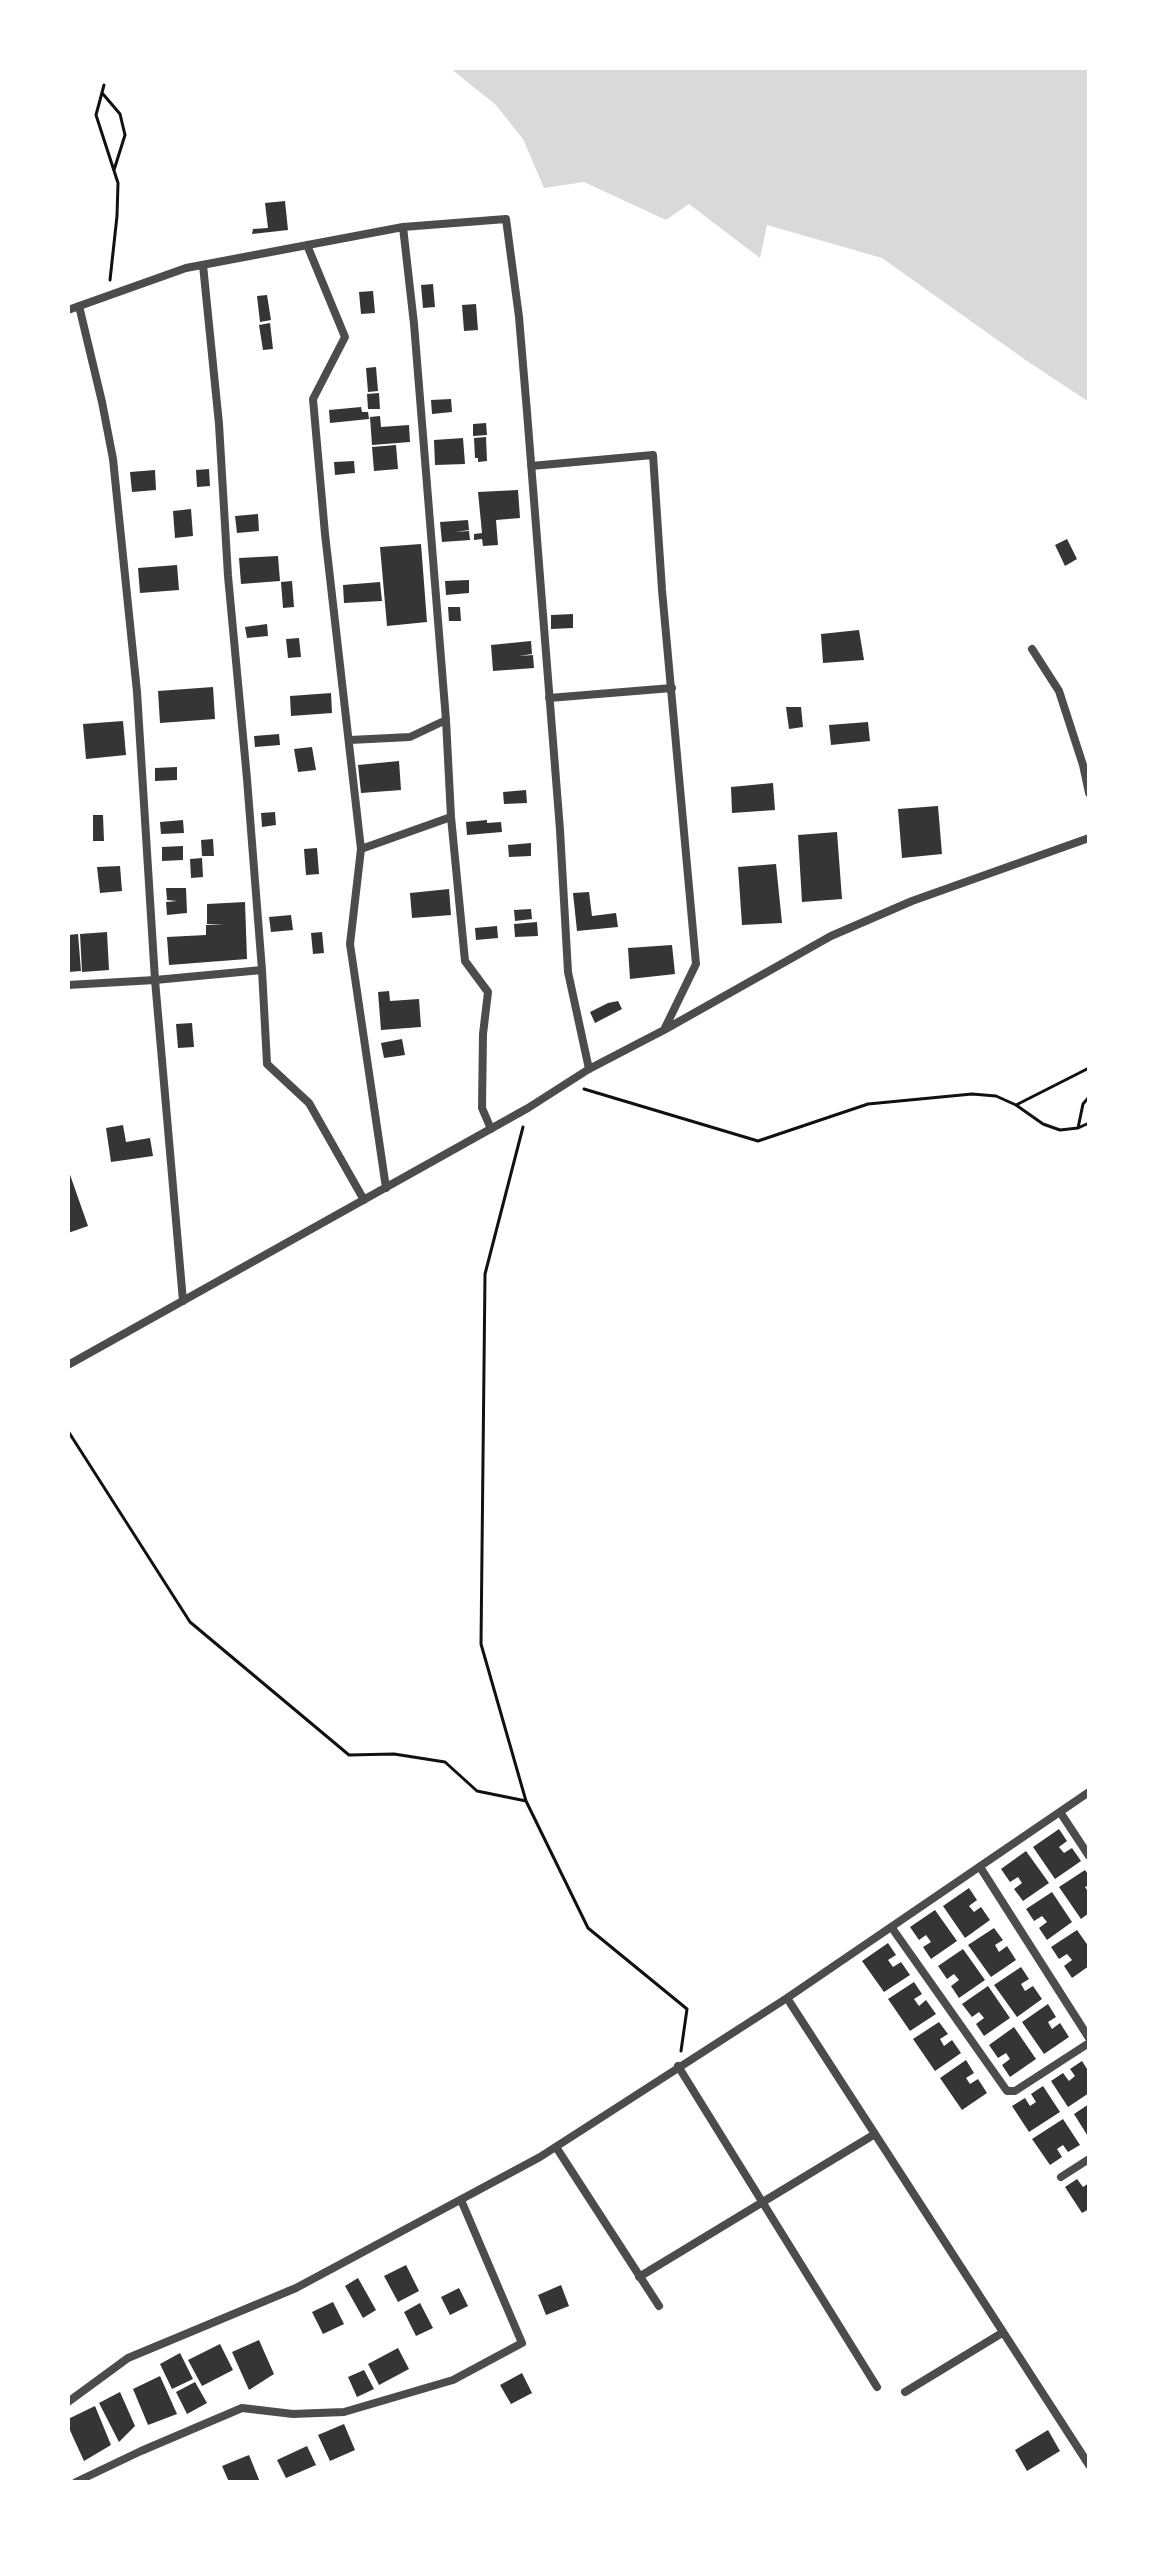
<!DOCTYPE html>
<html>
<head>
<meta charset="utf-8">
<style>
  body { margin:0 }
  #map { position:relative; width:1157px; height:2550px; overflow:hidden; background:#fff; font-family:Commissioner,sans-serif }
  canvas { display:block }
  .frame { position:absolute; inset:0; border:70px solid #fff; pointer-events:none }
</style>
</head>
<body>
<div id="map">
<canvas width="1157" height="2550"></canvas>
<div class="frame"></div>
</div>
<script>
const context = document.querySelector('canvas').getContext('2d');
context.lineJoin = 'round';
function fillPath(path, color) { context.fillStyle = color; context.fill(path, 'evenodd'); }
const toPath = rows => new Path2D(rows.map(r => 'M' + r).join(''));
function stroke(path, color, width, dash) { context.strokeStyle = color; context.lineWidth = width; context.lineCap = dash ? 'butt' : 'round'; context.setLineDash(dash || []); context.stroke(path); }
fillPath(toPath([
  [450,68,1089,68,1089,402,1027,361,882,258,767,225,760,258,689,204,666,220,584,182,544,188,523,139,496,105]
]), '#d9d9d9');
fillPath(toPath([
  [285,201,288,230,252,234,253,229,268,228,265,203],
  [433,284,435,307,423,308,421,285],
  [373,291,375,313,361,314,359,292],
  [267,295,271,320,260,322,257,296],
  [476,304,478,330,464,331,462,305],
  [270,323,273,349,263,350,259,325],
  [376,367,378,391,368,392,366,368],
  [379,393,380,409,368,409,367,394],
  [451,399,452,412,432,414,431,400],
  [361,407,362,412,368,412,369,419,330,423,329,410],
  [380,416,381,427,409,425,410,442,372,445,370,417],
  [486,423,487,435,473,436,473,424],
  [486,437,487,461,478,462,478,458,475,458,474,438],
  [463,438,465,464,435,465,434,440],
  [396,445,398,469,374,471,372,447],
  [354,461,355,473,335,475,334,462],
  [209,469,210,486,197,487,196,470],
  [155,470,156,490,132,492,130,472],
  [518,490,520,518,496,520,498,545,483,546,482,539,474,540,474,534,482,533,478,492],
  [191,509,193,536,175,538,173,511],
  [258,514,259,531,237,533,235,516],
  [468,520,469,530,455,532,469,531,470,540,442,542,440,522],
  [1067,539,1077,559,1065,566,1055,545],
  [421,544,427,622,387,626,380,547],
  [278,556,280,581,241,584,239,558],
  [177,565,179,590,140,593,138,568],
  [469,580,469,593,446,595,445,581],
  [292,581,294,607,283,608,281,582],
  [380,582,382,601,344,603,343,585],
  [448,607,460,607,461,621,449,621],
  [573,614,573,628,551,629,551,615],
  [267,624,268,636,247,638,245,627],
  [859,630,864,660,823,663,821,634],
  [299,638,301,657,288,658,286,639],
  [531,641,532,654,519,656,533,655,534,668,493,671,491,645],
  [213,687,215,719,160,723,158,691],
  [331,693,332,713,291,716,290,696],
  [786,707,801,707,803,727,789,729],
  [123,721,126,755,86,759,83,724],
  [868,722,870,741,831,745,829,725],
  [279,734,280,745,255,747,254,736],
  [312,747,316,770,298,772,294,749],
  [399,761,401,790,361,793,358,765],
  [177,767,177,780,155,781,155,768],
  [773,783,775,810,732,813,731,787],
  [526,790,527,803,504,804,503,792],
  [938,806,942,854,902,858,898,809],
  [275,812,276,825,262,827,261,813],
  [93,815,103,815,104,841,93,841],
  [183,820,184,833,161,834,160,822],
  [487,820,487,823,501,822,502,832,467,835,466,822],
  [837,832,842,899,802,902,798,835],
  [213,839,214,856,202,856,201,840],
  [531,843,531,856,509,857,508,845],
  [183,846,183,860,162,861,162,847],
  [317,848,319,874,306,875,304,849],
  [202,858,203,877,191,878,190,859],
  [776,864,782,923,742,925,738,867],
  [120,866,122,891,100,893,97,867],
  [166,888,186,888,187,913,167,915,166,902,177,901,167,900],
  [449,889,451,915,412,918,410,893],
  [589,892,592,916,616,913,618,927,577,931,573,893],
  [245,902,247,959,169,965,167,937,206,935,206,925,224,924,207,924,207,904],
  [531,909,532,919,515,921,514,910],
  [291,915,293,930,271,932,269,917],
  [537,922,538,936,515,937,514,924],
  [497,926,498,938,476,940,475,928],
  [107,932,109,970,82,972,80,934],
  [322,932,324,953,313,954,311,933],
  [78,934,81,971,68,972,68,935],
  [672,945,675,974,630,979,628,948],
  [389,991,390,1001,419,999,421,1027,381,1030,378,992],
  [618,1001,622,1009,595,1023,590,1012,608,1003],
  [192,1023,194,1047,178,1048,176,1024],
  [402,1039,405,1055,384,1058,381,1043],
  [123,1125,126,1142,150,1138,153,1156,111,1162,106,1128],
  [68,1169,88,1226,68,1233],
  [1059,1829,1067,1841,1059,1847,1064,1853,1072,1848,1081,1861,1055,1879,1033,1847],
  [1026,1851,1049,1883,1023,1901,1014,1889,1022,1883,1018,1877,1010,1882,1001,1869],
  [1085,1870,1089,1876,1089,1885,1085,1887,1089,1893,1089,1913,1081,1919,1059,1887],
  [969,1888,977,1900,969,1906,974,1912,981,1907,990,1920,965,1938,943,1906],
  [1052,1892,1072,1922,1047,1940,1039,1928,1047,1922,1042,1916,1034,1921,1026,1909],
  [935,1910,957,1941,931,1959,923,1947,931,1942,926,1935,919,1940,910,1927],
  [994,1928,1003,1940,995,1945,999,1952,1007,1946,1016,1960,991,1977,968,1945],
  [1077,1930,1089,1947,1089,1966,1072,1978,1064,1966,1072,1960,1067,1954,1059,1959,1051,1947],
  [888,1943,896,1955,888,1960,893,1967,901,1962,910,1975,884,1992,862,1961],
  [963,1949,985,1980,959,1998,951,1986,959,1980,954,1974,947,1979,938,1966],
  [1021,1967,1029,1979,1021,1984,1025,1991,1033,1986,1042,1999,1017,2017,994,1985],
  [914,1982,922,1994,914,1999,919,2006,926,2000,936,2014,910,2031,888,1999],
  [988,1986,1010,2018,984,2036,976,2024,984,2018,979,2012,972,2017,962,2004],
  [1048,2004,1056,2017,1048,2022,1052,2029,1060,2023,1069,2037,1044,2054,1022,2022],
  [939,2022,948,2034,940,2039,944,2046,952,2040,961,2053,935,2071,913,2039],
  [1014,2027,1036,2059,1010,2077,1002,2065,1010,2059,1006,2053,998,2058,989,2045],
  [966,2060,974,2073,966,2078,970,2084,978,2079,987,2093,962,2110,940,2078],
  [1082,2061,1089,2072,1089,2093,1068,2107,1051,2081,1063,2073,1069,2081,1075,2076,1070,2069],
  [1043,2086,1060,2112,1029,2132,1012,2106,1025,2098,1030,2106,1036,2102,1031,2094],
  [1089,2104,1089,2138,1074,2114],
  [1063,2119,1080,2145,1068,2152,1063,2145,1057,2149,1062,2157,1050,2165,1032,2139],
  [1077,2179,1083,2187,1089,2183,1089,2209,1082,2213,1065,2187],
  [406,2265,419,2291,398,2302,384,2276],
  [358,2278,376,2310,363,2318,345,2286],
  [561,2285,569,2306,546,2315,538,2295],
  [459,2288,468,2306,450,2315,441,2297],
  [333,2302,344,2324,323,2334,312,2312],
  [420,2303,433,2328,416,2336,404,2312],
  [259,2340,274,2374,249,2390,232,2352],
  [220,2344,233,2370,202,2386,188,2360],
  [398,2348,409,2369,379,2385,368,2364],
  [180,2353,193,2379,172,2389,160,2364],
  [364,2370,374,2389,357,2397,348,2377],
  [522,2373,532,2393,511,2404,500,2385],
  [160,2376,177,2414,148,2425,133,2389],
  [195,2382,207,2403,187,2414,176,2392],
  [120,2392,135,2426,119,2442,99,2403],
  [95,2406,111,2445,84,2461,68,2426,68,2419],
  [344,2424,355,2450,330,2461,318,2435],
  [1048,2430,1060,2451,1027,2471,1015,2450],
  [307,2446,316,2465,286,2478,277,2460],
  [249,2455,260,2482,229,2482,222,2466]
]), '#353535');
stroke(toPath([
  [104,85,96,115,118,183,117,216,110,280],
  [103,94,120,114,125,135,114,170],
  [584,1089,758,1141,868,1104,972,1094,996,1096,1016,1105,1043,1124,1060,1130,1078,1128,1089,1123],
  [1016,1105,1089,1068],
  [523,1127,485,1274,481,1644,526,1801,588,1928,687,2009,681,2051],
  [1078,1128,1083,1104,1089,1097],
  [68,1431,190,1622,349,1755,394,1754,445,1762,477,1791,526,1801]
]), '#111', 3);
stroke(toPath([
  [307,245,345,337,313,399,325,534,361,849,350,944,386,1188],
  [203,265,219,424,228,576,247,779,262,970,267,1064,309,1103,364,1200],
  [79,306,102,402,113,459,137,692,155,980,183,1301],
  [68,310,186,268,403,227,506,219,519,317,527,412,560,830,568,972,589,1069],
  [531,466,653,455,662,590,696,964,664,1030],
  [1032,649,1059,691,1083,765,1089,793],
  [549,698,672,688],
  [350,740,410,737,446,720,414,324,403,227],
  [451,817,465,961,488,992,483,1034,482,1108,491,1129],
  [361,849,451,817,446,720],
  [68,985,155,980,262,970],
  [68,1365,528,1108,589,1069,664,1030,831,936,912,901,1089,838],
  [1060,1812,1089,1856],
  [980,1867,1089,2038],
  [892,1928,1007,2091,1015,2091,1089,2043],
  [787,1998,1089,2465],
  [678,2066,877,2387],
  [556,2147,659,2306],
  [1061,2177,1089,2159],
  [639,2277,875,2134],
  [905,2392,1002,2333],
  [68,2402,128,2358,296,2288,540,2157,787,1998,1089,1792],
  [76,2482,141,2451,242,2408,293,2414,344,2412,453,2380,522,2343,461,2200]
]), '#4c4c4c', 8);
</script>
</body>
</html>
